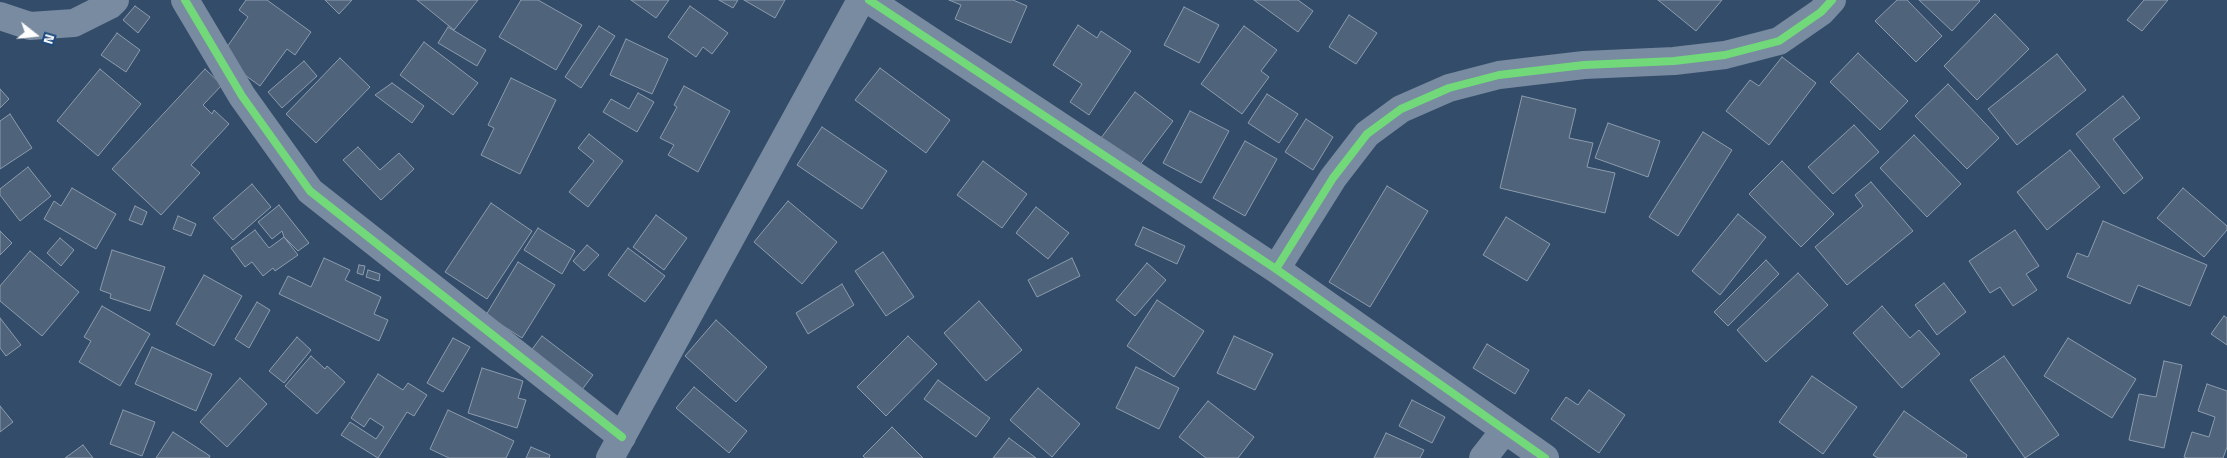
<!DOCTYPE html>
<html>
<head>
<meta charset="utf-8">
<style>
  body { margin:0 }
  #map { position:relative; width:2227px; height:458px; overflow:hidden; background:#334c69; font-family:"Titillium Web",sans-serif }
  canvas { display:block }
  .north { position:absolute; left:10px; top:10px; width:50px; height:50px; -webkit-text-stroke:4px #1d4a7f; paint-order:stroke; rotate:106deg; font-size:14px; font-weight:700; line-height:20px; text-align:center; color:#fff }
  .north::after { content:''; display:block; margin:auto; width:18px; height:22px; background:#fff; clip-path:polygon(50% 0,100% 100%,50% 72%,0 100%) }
</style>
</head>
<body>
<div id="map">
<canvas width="2227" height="458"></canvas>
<div class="north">N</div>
</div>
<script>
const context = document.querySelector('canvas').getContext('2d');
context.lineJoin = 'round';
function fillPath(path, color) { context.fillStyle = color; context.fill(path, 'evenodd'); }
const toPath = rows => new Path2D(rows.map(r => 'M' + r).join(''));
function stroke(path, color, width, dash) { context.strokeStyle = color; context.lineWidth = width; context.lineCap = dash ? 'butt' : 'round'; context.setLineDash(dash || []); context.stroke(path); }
const building = toPath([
  [246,0,267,0,311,32,295,55,287,49,260,86,220,57,248,17,239,10,246,0],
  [325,0,352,0,339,14,325,0],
  [417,0,478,0,454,30,417,0],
  [521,0,538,0,582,25,556,70,499,37,521,0],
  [631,0,669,0,656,18,631,0],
  [719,0,738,0,733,8,719,0],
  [744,0,785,0,775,18,744,0],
  [949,0,1013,0,1027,6,1011,43,955,19,961,5,949,0],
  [1254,0,1298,0,1313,11,1298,32,1254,0],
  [1658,0,1722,0,1696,31,1658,0],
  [1897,0,1907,0,1942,36,1916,62,1875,21,1897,0],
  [1919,0,1979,0,1980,1,1952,31,1919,0],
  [2144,0,2168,0,2142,31,2127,20,2144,0],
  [135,6,150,17,138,33,123,20,135,6],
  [690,6,728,33,712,54,703,47,696,57,668,37,690,6],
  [1184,7,1219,25,1199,63,1164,45,1184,7],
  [1995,14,2029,49,1977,100,1944,66,1995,14],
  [1349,15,1377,33,1356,64,1329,47,1349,15],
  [1078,25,1097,38,1101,31,1131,51,1089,115,1070,102,1082,84,1053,65,1078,25],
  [599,26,615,36,581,88,565,77,599,26],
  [1244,26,1277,50,1261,71,1269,77,1242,114,1201,84,1244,26],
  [448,27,486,50,477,66,438,43,448,27],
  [117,33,140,50,126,72,101,55,117,33],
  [626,39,668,59,652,94,610,75,626,39],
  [424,42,478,83,453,115,400,75,424,42],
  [1858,53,1908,101,1880,130,1830,82,1858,53],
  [2057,54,2086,90,2017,145,1988,109,2057,54],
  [1782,57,1816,83,1769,145,1726,111,1750,80,1759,86,1782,57],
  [340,58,370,87,316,143,286,114,340,58],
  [304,61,317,76,282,108,268,92,304,61],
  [880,68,950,120,926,153,855,100,880,68],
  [100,69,141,104,98,156,57,121,100,69],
  [205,69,222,85,203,105,212,114,214,110,229,124,191,165,200,173,161,215,112,169,205,69],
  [511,78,556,100,520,174,481,155,494,128,488,125,511,78],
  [392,83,424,106,412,123,375,95,392,83],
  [1948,84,1999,138,1967,169,1915,116,1948,84],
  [684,86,730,111,698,172,668,155,674,145,660,138,677,107,674,105,684,86],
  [0,89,9,99,0,108,0,89],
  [1135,92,1173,121,1139,166,1101,138,1135,92],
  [638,93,654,102,637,132,603,112,611,99,629,109,638,93],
  [1267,94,1298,114,1279,143,1248,123,1267,94],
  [1522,96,1576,109,1569,138,1593,143,1587,167,1615,173,1605,213,1500,188,1522,96],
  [2123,96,2140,118,2113,139,2143,178,2124,194,2076,134,2123,96],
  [1190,111,1229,131,1201,183,1163,163,1190,111],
  [10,114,32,148,0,169,0,121,10,114],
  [1306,119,1333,137,1313,170,1285,152,1306,119],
  [1608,123,1660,141,1648,177,1595,158,1608,123],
  [1854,125,1879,152,1833,194,1808,167,1854,125],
  [822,127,887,171,862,209,797,165,822,127],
  [1703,132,1732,150,1678,236,1649,217,1703,132],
  [589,134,623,161,588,207,569,192,594,161,578,148,589,134],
  [1914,135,1961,184,1927,217,1880,168,1914,135],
  [1245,141,1277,159,1245,216,1213,198,1245,141],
  [358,147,380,170,399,153,414,169,381,200,343,160,358,147],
  [2070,150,2100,187,2047,230,2017,192,2070,150],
  [983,161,1027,194,1002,228,957,195,983,161],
  [1782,161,1834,214,1801,247,1749,194,1782,161],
  [28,167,51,196,20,221,0,195,0,189,28,167],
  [1871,182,1913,231,1847,285,1815,247,1863,206,1855,195,1871,182],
  [252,184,271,207,233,240,213,218,252,184],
  [1387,186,1428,211,1370,307,1329,282,1387,186],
  [72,188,116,214,96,249,44,219,54,201,61,206,72,188],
  [2183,188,2227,226,2227,230,2204,257,2157,218,2183,188],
  [788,201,837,242,802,284,754,242,788,201],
  [491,203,532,231,487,299,445,272,491,203],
  [279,205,309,243,298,251,284,237,282,231,272,239,258,222,279,205],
  [135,206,147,212,142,225,129,220,135,206],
  [1036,207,1069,233,1048,259,1016,233,1036,207],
  [1738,214,1766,237,1720,295,1692,271,1738,214],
  [656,215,687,238,664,270,633,247,656,215],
  [178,216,196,224,191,236,173,229,178,216],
  [1506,217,1550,244,1527,281,1483,255,1506,217],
  [2103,221,2207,265,2190,306,2138,285,2130,304,2067,277,2077,253,2088,257,2103,221],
  [1143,227,1185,246,1177,264,1135,245,1143,227],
  [538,228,575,251,562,274,524,250,538,228],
  [255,230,269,248,284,237,298,255,275,271,273,268,263,276,252,262,245,267,231,248,255,230],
  [2015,230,2039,266,2026,274,2037,290,2013,306,2000,287,1990,293,1969,261,2015,230],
  [0,231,12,243,0,255,0,231],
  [60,238,74,250,61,266,47,253,60,238],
  [587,245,599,255,584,271,573,261,587,245],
  [628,248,665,276,645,302,608,275,628,248],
  [112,250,165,267,150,311,110,298,111,294,100,290,112,250],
  [30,251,79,292,42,336,0,301,0,286,30,251],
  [883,252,914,297,886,316,855,271,883,252],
  [324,258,350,270,345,280,381,297,374,314,388,320,379,341,279,294,288,276,311,287,324,258],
  [1072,258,1080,276,1037,297,1028,280,1072,258],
  [1766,260,1779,274,1728,326,1714,312,1766,260],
  [518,262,555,285,522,338,486,315,518,262],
  [1147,263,1166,280,1135,316,1116,300,1147,263],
  [359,265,365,266,363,275,357,273,359,265],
  [368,270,380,274,379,281,366,277,368,270],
  [1798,273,1828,305,1766,362,1737,330,1798,273],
  [204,275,242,296,214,346,176,324,204,275],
  [1944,283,1966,312,1937,335,1915,305,1944,283],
  [842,284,854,305,808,334,796,313,842,284],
  [1157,300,1204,331,1174,377,1127,346,1157,300],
  [979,301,1022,350,986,381,944,333,979,301],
  [257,302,270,310,249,348,235,339,257,302],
  [102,306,150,334,120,386,79,362,91,341,84,337,102,306],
  [1882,306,1910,338,1919,330,1940,354,1902,388,1853,333,1882,306],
  [2224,316,2227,318,2227,345,2211,334,2224,316],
  [0,318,21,345,6,356,0,348,0,318],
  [716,320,767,367,736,402,685,356,716,320],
  [542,336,593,375,581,391,530,352,542,336],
  [908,336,937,364,886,416,857,387,908,336],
  [1234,336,1273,354,1255,390,1217,373,1234,336],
  [297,337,311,350,284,383,269,371,297,337],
  [453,338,470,347,443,392,427,383,453,338],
  [2068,338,2136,379,2112,418,2044,376,2068,338],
  [1487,344,1529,370,1515,394,1473,368,1487,344],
  [152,347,212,374,196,411,135,384,152,347],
  [311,356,325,369,327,366,345,382,317,414,285,386,311,356],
  [2004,356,2059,435,2025,458,1970,380,2004,356],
  [2164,361,2182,365,2164,448,2129,440,2139,394,2156,397,2164,361],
  [1136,367,1179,388,1159,429,1116,408,1136,367],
  [482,368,523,381,518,398,526,400,517,428,468,413,482,368],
  [378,374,403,390,408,383,427,395,414,416,407,412,378,458,341,435,350,422,376,439,384,427,370,418,364,427,351,418,378,374],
  [1812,376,1857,407,1823,454,1779,422,1812,376],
  [240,378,267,404,227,447,200,422,240,378],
  [938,380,990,418,976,437,924,399,938,380],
  [2207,384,2227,391,2227,447,2223,458,2187,458,2184,457,2192,432,2209,437,2215,417,2198,411,2207,384],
  [694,387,747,431,729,453,676,408,694,387],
  [1038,388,1080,424,1052,457,1010,420,1038,388],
  [1589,390,1625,415,1599,453,1551,419,1566,397,1578,405,1589,390],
  [1412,400,1445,417,1432,443,1399,426,1412,400],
  [1208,401,1254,437,1238,458,1206,458,1179,437,1208,401],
  [0,406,13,422,0,432,0,406],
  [123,410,155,422,142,456,110,444,123,410],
  [448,410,514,441,506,458,449,458,430,449,448,410],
  [1904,411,1967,455,1966,458,1878,458,1873,455,1904,411],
  [892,427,923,458,865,458,863,456,892,427],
  [173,432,210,456,209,458,156,458,173,432],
  [1386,433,1424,450,1420,458,1374,458,1386,433],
  [1009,438,1036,458,993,458,1009,438],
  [83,445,93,458,65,458,83,445],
  [531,447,550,455,549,458,526,458,531,447]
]);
fillPath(building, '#4f637a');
stroke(building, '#8c9cae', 1);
stroke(toPath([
  [185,0,242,96,310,191,622,437],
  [869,0,1276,269,1545,458],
  [0,16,30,26,74,23,110,5,115,0],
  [1276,269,1333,178,1367,134,1401,109,1449,88,1499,75,1584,65,1674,61,1725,55,1779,41,1821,12,1832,0],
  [610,458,861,0],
  [1483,458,1505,430]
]), '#798ba0', 28);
stroke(toPath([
  [185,0,242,96,310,191,622,437],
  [869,0,1276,269,1545,458],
  [1276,269,1333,178,1367,134,1401,109,1449,88,1499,75,1584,65,1674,61,1725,55,1779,41,1821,12,1832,0]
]), '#71d979', 8);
</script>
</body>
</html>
